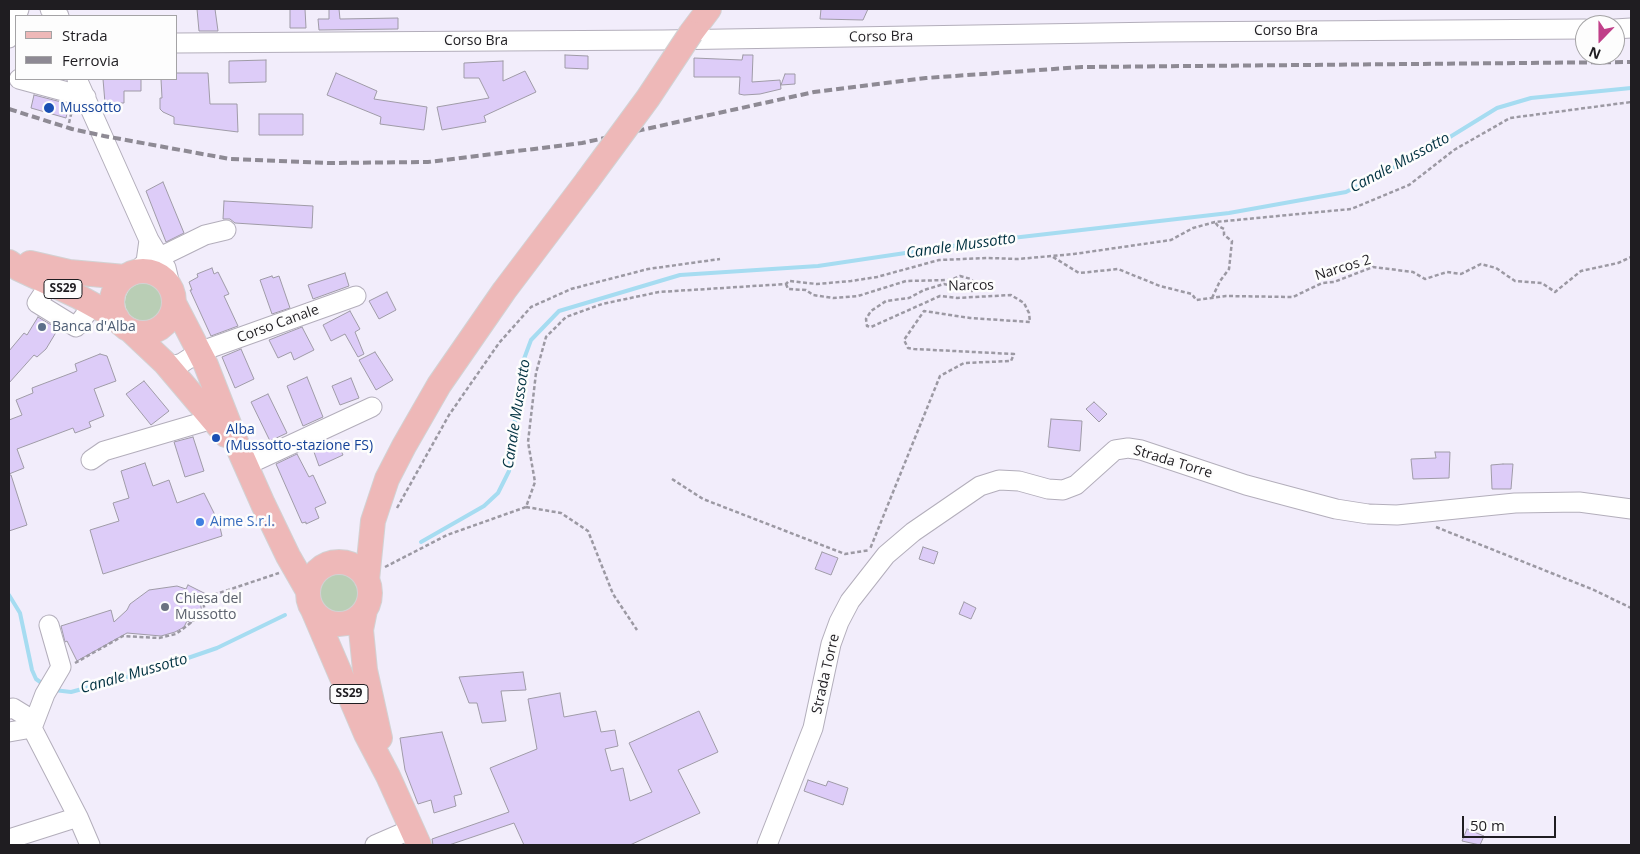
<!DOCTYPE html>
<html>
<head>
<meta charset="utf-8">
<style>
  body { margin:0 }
  #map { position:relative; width:1640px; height:854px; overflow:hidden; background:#f2edfb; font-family:"Open Sans",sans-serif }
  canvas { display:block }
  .frame { position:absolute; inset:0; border:10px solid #1f1d21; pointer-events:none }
  .legend { position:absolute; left:15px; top:15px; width:162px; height:65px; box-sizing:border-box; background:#fdfdfd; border:1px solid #a4a3a5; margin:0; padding:6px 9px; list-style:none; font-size:15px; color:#1f1d21 }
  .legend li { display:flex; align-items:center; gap:10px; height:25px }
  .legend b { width:25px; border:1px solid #a4a3a5 }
  .north { position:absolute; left:1575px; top:15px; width:50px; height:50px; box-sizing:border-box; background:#fdfdfd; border:1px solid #a4a3a5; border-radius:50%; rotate:202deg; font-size:14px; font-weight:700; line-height:20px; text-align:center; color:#1f1d21 }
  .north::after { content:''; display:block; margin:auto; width:18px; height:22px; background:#c03f89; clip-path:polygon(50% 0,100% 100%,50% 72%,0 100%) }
  .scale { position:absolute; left:1462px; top:816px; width:94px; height:22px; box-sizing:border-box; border:2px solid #1f1d21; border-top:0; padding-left:6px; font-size:15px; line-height:18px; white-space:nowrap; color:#1f1d21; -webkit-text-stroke:4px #fdfdfd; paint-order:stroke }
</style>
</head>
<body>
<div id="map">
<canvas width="1640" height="854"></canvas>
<div class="frame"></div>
<ul class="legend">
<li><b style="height:6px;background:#eeb8b8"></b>Strada</li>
<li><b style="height:6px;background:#8e8a94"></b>Ferrovia</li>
</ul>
<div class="north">N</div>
<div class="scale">50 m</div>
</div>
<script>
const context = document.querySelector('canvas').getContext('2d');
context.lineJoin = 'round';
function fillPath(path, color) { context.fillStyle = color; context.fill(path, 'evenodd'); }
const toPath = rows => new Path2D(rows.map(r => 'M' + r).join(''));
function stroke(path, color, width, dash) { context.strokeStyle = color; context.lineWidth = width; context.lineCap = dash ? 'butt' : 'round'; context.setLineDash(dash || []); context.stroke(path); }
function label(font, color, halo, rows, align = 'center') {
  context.font = font + ' "Open Sans",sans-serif'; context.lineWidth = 5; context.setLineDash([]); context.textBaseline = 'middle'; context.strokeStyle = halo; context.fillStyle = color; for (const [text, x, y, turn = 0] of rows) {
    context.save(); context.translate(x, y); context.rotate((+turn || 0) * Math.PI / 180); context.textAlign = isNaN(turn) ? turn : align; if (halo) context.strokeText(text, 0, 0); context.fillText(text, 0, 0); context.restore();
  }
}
fillPath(toPath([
  '125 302a19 19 0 1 1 38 0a19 19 0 1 1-38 0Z',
  '319 593a20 20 0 1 1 40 0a20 20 0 1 1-40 0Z'
]), '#b9ceb5');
stroke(toPath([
  [421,542,484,506,498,493,509,471,521,367,531,340,559,311,680,275,818,266,986,241,1229,213,1346,192,1432,148,1497,108,1531,98,1631,88],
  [9,595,20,613,32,670,36,679,43,684],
  [54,690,71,692,153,670,217,648,285,615]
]), '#a6dcf1', 4);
const building = toPath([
  [197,9,215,9,218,31,199,31,197,9],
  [290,9,305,9,306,28,290,28,290,9],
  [329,9,339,9,340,19,398,18,398,29,319,30,318,19,329,19,329,9],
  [821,9,868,9,863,20,820,19,821,9],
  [565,55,588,56,588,69,565,68,565,55],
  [743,55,753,55,752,82,780,80,781,89,760,94,744,95,739,94,740,77,694,77,694,58,742,60,743,55],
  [266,60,266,82,229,83,229,61,266,60],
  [503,61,503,81,525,71,536,92,484,116,486,122,442,130,437,107,489,98,479,78,464,78,464,63,503,61],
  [176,73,208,73,210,104,237,104,238,132,174,124,174,117,163,112,160,109,160,98,162,98,161,79,176,79,176,73],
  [336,73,377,91,374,99,427,107,424,130,380,124,381,117,327,95,336,73],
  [785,74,795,74,795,84,781,85,785,74],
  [103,79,141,79,141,91,124,91,124,103,105,103,103,79],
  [34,95,69,104,66,118,31,108,34,95],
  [259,114,303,114,303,135,259,135,259,114],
  [163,182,184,233,166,242,146,191,163,182],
  [224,201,313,206,312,228,235,223,230,219,223,219,224,201],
  [212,268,214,274,218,272,229,294,224,296,238,326,211,336,190,290,192,290,189,282,198,277,197,274,212,268],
  [345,273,349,286,313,299,308,285,345,273],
  [272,276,273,278,279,276,290,308,272,314,260,280,272,276],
  [387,292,396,310,379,319,369,301,387,292],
  [350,311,360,329,355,332,364,354,358,357,345,334,331,341,323,325,350,311],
  [38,317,58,329,46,349,37,357,34,355,9,383,9,351,24,333,27,335,38,317],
  [302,327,314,350,294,360,291,352,278,358,269,340,302,327],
  [241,349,254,379,235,388,222,357,241,349],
  [375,352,393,380,376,390,359,360,375,352],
  [100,354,107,356,116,381,94,389,104,416,89,422,91,427,75,433,73,428,17,449,24,468,9,474,9,420,22,415,16,400,33,393,32,388,77,371,75,364,100,354],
  [307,377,323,417,303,426,287,386,307,377],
  [351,378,359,398,340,405,332,386,351,378],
  [144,381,169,411,151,425,126,394,144,381],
  [268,394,287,433,270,441,251,402,268,394],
  [1094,402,1107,414,1099,422,1086,409,1094,402],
  [1051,419,1082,421,1080,451,1048,447,1051,419],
  [193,437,204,471,185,477,174,442,193,437],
  [337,442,343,455,319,466,314,452,337,442],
  [1435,452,1450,452,1449,478,1413,479,1411,459,1436,458,1435,452],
  [297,454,309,477,313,475,326,503,315,508,319,518,306,524,306,522,302,523,276,464,297,454],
  [145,463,153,486,169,480,177,503,204,493,219,523,222,536,103,574,90,530,119,521,113,503,129,498,121,471,145,463],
  [1503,464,1513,464,1511,489,1492,489,1491,465,1503,464],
  [9,475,11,475,27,525,9,531,9,475],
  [923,547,938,552,934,564,919,559,923,547],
  [822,552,838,558,831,575,815,569,822,552],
  [188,585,206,594,200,601,202,613,191,623,187,621,184,627,175,632,161,636,127,633,77,661,67,641,65,642,61,626,111,610,114,622,127,610,130,604,149,590,177,586,186,589,188,585],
  [964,602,976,608,971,619,959,614,964,602],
  [523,672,526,690,501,691,506,721,482,723,477,703,469,703,459,677,523,672],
  [560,693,564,717,596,711,601,732,615,730,618,746,605,749,611,771,623,768,630,801,652,792,629,743,699,711,718,752,678,770,700,813,630,845,524,845,514,823,449,845,433,845,432,839,509,812,490,768,537,749,528,699,560,693],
  [442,732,462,794,454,796,456,806,434,813,431,800,418,804,405,770,400,738,442,732],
  [808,780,826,786,828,781,848,788,843,805,804,791,808,780],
  [1467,829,1484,836,1480,845,1462,841,1467,829]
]);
fillPath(building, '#ddccf8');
stroke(building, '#9f9ba7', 1);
const minor = toPath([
  [50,9,59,16],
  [1615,29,1631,28],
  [9,38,19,9],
  [176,43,663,40,1161,32,1585,29],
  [19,79,86,97],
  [77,79,149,240,166,268,170,285],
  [160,257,205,235,226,230],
  [137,271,146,262,149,240],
  [58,275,55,276,37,303,76,327,93,305],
  [165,363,176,365,182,363,199,352,356,296],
  [91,460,104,451,213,419],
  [247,465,372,407],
  [9,709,13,708,26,716,32,728],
  [32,728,45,694,61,667,49,625],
  [9,732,32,728,78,817,90,845],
  [9,839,78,817],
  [375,845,412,829],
  [767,845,813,728,831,644,839,622,850,601,886,555,913,532,980,486,999,480,1019,481,1048,489,1063,490,1076,485,1115,450,1128,448,1141,450,1246,485,1336,509,1368,514,1397,515,1515,503,1579,502,1631,509]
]);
const major = toPath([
  [691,33,709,9],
  [9,262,19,269,79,297,117,318],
  [30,263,69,272,125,277],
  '112 302a31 31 0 1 1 62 0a31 31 0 1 1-62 0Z',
  [175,305,206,365,240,452,263,504,288,556,308,591],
  [130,330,165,363,226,435],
  '308 593a31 31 0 1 1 62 0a31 31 0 1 1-62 0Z',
  [367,580,373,521,387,479,404,446,439,385,504,291,587,181],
  [313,610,366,734,388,776,419,845],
  [365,610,361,630,365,670,380,738]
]);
stroke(minor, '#b3aebb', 21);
stroke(major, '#d2d2d3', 26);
stroke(toPath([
  [69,123,72,110],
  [1053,257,1079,273,1118,269,1160,286,1192,294,1196,300,1226,296,1293,297,1322,283,1334,282,1373,267,1413,272,1425,279,1447,272,1461,274,1481,264,1496,268,1515,281,1542,283,1555,292,1581,271,1618,263,1631,257],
  [786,284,788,289,806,290,813,295,833,298,858,296,906,281,950,280,960,276,971,279,976,285,972,291,944,284,924,290,909,298,886,301,871,311,866,319,867,326,871,327,940,296,957,298,1011,295,1024,303,1029,313,1030,322,970,318,924,311,904,340,908,348,914,349,1014,354,1011,361,964,363,940,376,870,549],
  [1212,298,1220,281,1229,269,1232,241,1224,235,1224,229,1218,226,1215,222],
  [672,479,703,499,845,554,870,550],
  [526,507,561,513,588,531,613,594,637,630],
  [397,508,449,415,499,343,531,307,571,289,648,269,720,259],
  [1436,527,1594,590,1631,608],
  [385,567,447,535,526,507,535,482,528,442,536,373,546,337,566,317,602,304,659,292,786,284,789,281,817,284,851,281,877,277,939,260,988,258,1018,259,1074,254,1171,240,1193,228,1215,222,1351,209,1409,185,1454,150,1510,118,1631,102],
  [75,663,123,636,159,638,176,634,205,612,203,601,207,597,279,573]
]), '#9c99a3', 2.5, [4, 2.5]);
stroke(minor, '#fff', 19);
stroke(major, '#eeb8b8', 24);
stroke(toPath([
  [9,109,72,129,104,136,230,159,330,163,428,162,582,143,814,92,926,78,1082,67,1631,62]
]), '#8e8a94', 4, [8, 4]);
const majorBridge = toPath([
  [587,181,648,98,691,33]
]);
stroke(majorBridge, '#d2d2d3', 26, []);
stroke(majorBridge, '#eeb8b8', 24);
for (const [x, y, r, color] of [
  [49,108,6,"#1a4fb4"],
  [42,327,5,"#5c6f8a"],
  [216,438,5,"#1a4fb4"],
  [200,522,5,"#3f7fe0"],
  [165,607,5,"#6b7280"]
]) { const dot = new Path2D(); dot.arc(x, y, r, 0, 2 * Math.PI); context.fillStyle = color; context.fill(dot); stroke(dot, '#fdfdfd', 2); }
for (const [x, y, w] of [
  [63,289,38],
  [349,694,38]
]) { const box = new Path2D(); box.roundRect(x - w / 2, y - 9.5, w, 19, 4); context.fillStyle = '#fdfdfd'; context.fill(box); stroke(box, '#1f1d21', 1); }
label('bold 12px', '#1f1d21', null, [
  ["SS29",63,289],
  ["SS29",349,694]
]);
label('14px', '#1f1d21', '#fdfdfd', [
  ["Corso Bra",1286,31],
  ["Corso Bra",881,37,-1],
  ["Corso Bra",476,41],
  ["Narcos 2",1343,268,-17],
  ["Narcos",971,286,-1],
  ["Corso Canale",278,324,-20],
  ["Strada Torre",1173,462,17],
  ["Strada Torre",826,674,-77]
]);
label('14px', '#164399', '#fdfdfd', [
  ["Mussotto",60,108],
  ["Alba",226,430],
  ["(Mussotto-stazione FS)",226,446]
], 'left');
label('14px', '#4e5e75', '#fdfdfd', [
  ["Banca d'Alba",52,327]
], 'left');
label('14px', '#366cbe', '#fdfdfd', [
  ["Aime S.r.l.",210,522]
], 'left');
label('14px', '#5b616d', '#fdfdfd', [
  ["Chiesa del",175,599],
  ["Mussotto",175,615]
], 'left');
label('italic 15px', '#003140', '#fdfdfd', [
  ["Canale Mussotto",1400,163,-28],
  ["Canale Mussotto",961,246,-8],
  ["Canale Mussotto",517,414,-81],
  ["Canale Mussotto",134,674,-16]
]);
</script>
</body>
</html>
